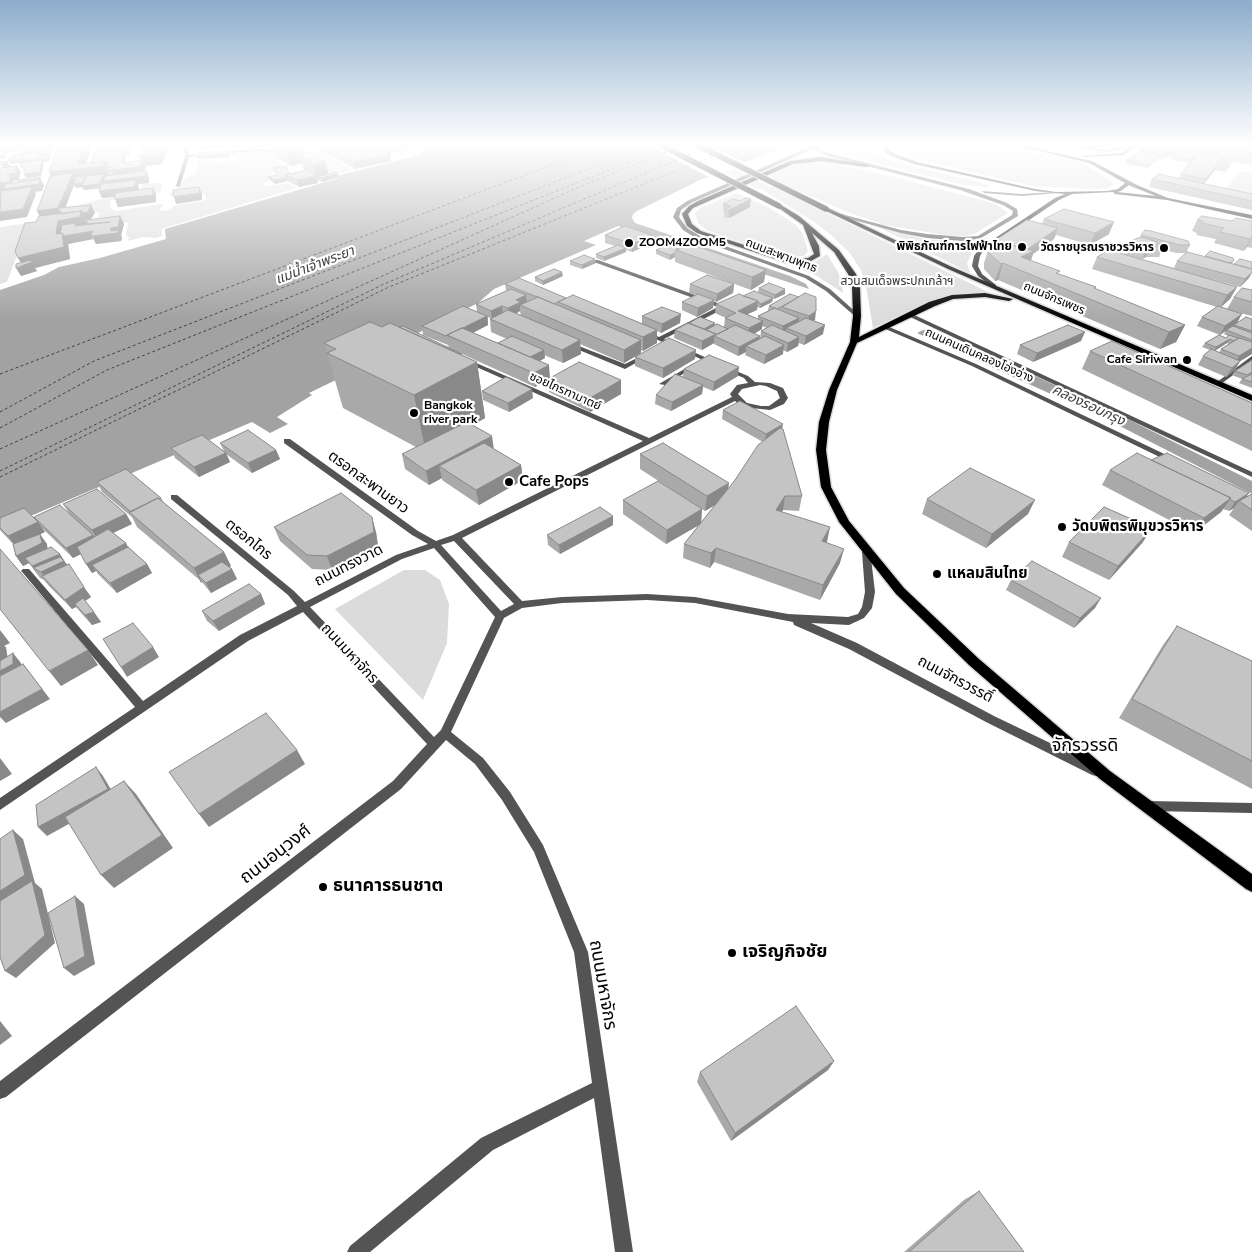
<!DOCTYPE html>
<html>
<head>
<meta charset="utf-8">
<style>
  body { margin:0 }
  canvas { display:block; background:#fff }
</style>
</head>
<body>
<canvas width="1252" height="1252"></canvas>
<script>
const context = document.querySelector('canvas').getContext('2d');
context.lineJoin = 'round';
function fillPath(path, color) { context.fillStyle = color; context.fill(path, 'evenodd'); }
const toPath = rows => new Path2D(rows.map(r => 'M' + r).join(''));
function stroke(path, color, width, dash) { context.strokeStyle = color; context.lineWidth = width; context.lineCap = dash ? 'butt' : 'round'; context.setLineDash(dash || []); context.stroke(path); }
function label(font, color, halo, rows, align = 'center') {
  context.font = font + ' "Nunito Sans","Noto Sans Thai",sans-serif'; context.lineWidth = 4.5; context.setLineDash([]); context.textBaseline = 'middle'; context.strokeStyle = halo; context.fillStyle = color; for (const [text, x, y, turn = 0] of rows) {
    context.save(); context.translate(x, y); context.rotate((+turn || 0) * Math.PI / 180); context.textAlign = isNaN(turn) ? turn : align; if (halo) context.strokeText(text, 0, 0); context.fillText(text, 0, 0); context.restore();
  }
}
fillPath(toPath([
  [288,145,312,145,353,170,333,175],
  [671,145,687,145,770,187,784,184,774,180,772,176,772,172,783,166,803,162,827,162,890,176,996,204,1008,213,976,233,966,236,945,235,885,225,850,213,801,192,788,194,990,293,947,296,927,302,873,328,866,286,861,270,849,252,831,235,813,221,761,189,770,187,758,189],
  [836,145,869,145,869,149,874,153,899,163,982,183,991,187,964,185,879,164,834,149],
  [899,145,1000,145,1076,161,1098,172,1114,184,1108,188,1098,189,1032,186,921,160,906,154],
  [273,150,292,154,275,159,286,168,274,172,270,175,275,177,263,184,267,186,286,183,297,188,164,228,161,230,162,236,156,238,143,237,128,241,129,237,126,235,128,223,97,220,100,213,70,207,102,199,137,195,143,184,159,183,162,184,160,193,116,199,110,201,111,209,117,211,161,204,163,205,159,210,166,211,176,205,203,201,206,199,205,194,170,196,170,193,180,187,184,179,196,174,198,162,209,160,212,163,230,163,236,161,236,158,232,154],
  [1241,171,1252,173,1252,199,1221,193],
  [736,193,768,207,796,225,803,234,808,251,804,256,785,256,726,237,707,230,699,224,695,213,700,208],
  [29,223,7,282,0,284,0,227],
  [876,226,927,239,950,241,988,238,972,253,967,263,970,273],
  [827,254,839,274,843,293,817,276,783,262,804,264,815,262],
  [404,570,425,570,440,580,449,604,447,643,423,700,335,609]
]), '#dbdbdb');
fillPath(toPath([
  [430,145,788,145,700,180,637,211,633,214,632,218,635,223,647,227,790,276,806,284,809,289,618,226,584,241,596,245,494,289,478,303,406,339,371,363,309,393,312,395,277,417,288,424,270,433,252,422,0,529,0,290,44,275,59,267,100,258,166,239,165,229,339,178,340,175,412,157,429,149,426,147],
  [928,328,990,355,1130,420,1252,481,1252,494,1110,421,917,333]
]), '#a2a2a2');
fillPath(toPath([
  [648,145,708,145,748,164,711,178]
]), '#fff');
stroke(toPath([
  [706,148,712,145],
  [674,149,682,145],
  [719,153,740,145],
  [688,155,700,150],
  [699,162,713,156],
  [0,374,604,145],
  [0,412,94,361,650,145],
  [0,428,107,370,662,149],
  [0,449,579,187,668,151],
  [0,471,384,284,681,158],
  [0,477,389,287,693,164]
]), '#434343', 1, [3, 2.5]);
const primary = toPath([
  [821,157,870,165,867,167,821,161,793,164,693,208,688,214,692,224,701,231,788,259,808,258,814,254,803,225,776,206,781,205,799,216,839,250,856,274,860,287,861,316,859,337,929,302,952,295,985,293,1013,299,1009,301,985,297,953,299,935,306,857,343,837,390,829,422,826,450,831,487,849,521,904,588,979,659,1110,771,1252,874,1252,892,1246,889,1100,779,969,665,896,594,839,522,821,487,816,450,819,422,829,390,850,342,853,316,852,287,848,274,834,252,812,233,819,246,820,256,809,262,787,263,697,233,687,226,682,214,689,206,698,201,790,161,821,157],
  [824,208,828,208,952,267,1252,395,1252,401,948,269,824,210,824,208]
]);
stroke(primary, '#dbdbdb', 3);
fillPath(toPath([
  [910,313,1252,472,1252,477,908,316,907,315,910,313],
  [883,326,887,326,976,364,1179,461,1175,463,1172,463,972,366,883,328,883,326]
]), '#545454');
fillPath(toPath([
  [184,145,188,145,189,155,256,149,289,151,287,152,256,151,189,157,180,186,178,187,176,186,185,156,184,145],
  [220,145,235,145,197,150,195,149,220,145],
  [594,260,598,260,723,305,727,305,727,307,664,339,716,362,716,364,712,364,642,333,645,331,659,337,718,307,594,262,594,260],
  [567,343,571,343,625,364,645,354,650,355,625,369,567,345,567,343],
  [1252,356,1252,361,1221,384,1217,384,1217,382,1252,356],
  [463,359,467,359,649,438,732,397,730,394,737,385,748,383,744,378,725,370,725,368,729,368,748,376,755,382,770,383,783,388,788,398,784,404,770,410,742,407,735,401,462,538,522,601,562,597,647,594,695,597,788,614,848,617,858,614,862,607,865,592,862,552,864,550,870,550,875,592,872,608,864,618,849,625,811,623,857,643,994,716,1100,767,1102,771,1100,775,1096,776,1092,775,986,722,849,649,794,625,793,622,695,603,647,600,562,603,522,608,504,618,451,732,483,758,510,792,543,845,588,952,633,1252,615,1252,594,1098,493,1150,370,1252,347,1252,350,1246,481,1138,592,1083,574,952,534,852,502,800,475,764,446,740,401,789,6,1097,0,1099,0,1081,393,781,427,744,303,612,248,641,0,810,0,798,135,707,23,573,21,571,23,569,29,569,143,701,240,635,297,606,288,595,171,499,171,495,177,495,294,591,305,602,396,555,428,544,412,535,284,443,284,439,290,439,418,531,436,541,453,535,643,441,463,361,463,359],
  [760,385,766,386,777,391,780,398,769,406,761,406,747,403,738,394,742,389,760,385],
  [454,541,514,604,501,611,441,545,454,541],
  [434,548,495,617,441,730,434,737,310,607,402,559,434,548],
  [693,364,698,365,665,385,659,384,693,364],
  [1149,801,1252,803,1252,813,1149,811,1145,810,1143,806,1145,802,1149,801]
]), '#545454');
fillPath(toPath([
  [814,145,820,145,818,146,821,150,832,154,969,189,1007,203,1017,209,1018,216,981,238,963,241,927,238,901,233,832,214,834,212,901,230,927,234,963,237,978,236,1012,215,1013,211,1003,205,960,190,828,156,818,152,815,148,691,203,681,210,679,217,687,228,703,238,809,276,830,289,859,315,860,316,857,318,826,291,805,278,699,240,683,230,673,217,677,208,687,201,814,145],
  [1065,145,1077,145,1106,150,1133,145,1138,146,1106,152,1065,145],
  [982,191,1022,194,1056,192,1058,193,1022,196,984,193,982,191]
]), '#545454');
fillPath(toPath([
  [882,145,886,145,890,151,895,154,917,162,1035,189,1056,192,1107,191,1118,189,1125,183,1089,163,1014,145,1022,145,1092,161,1137,185,1168,198,1252,215,1252,219,1167,200,1115,194,1113,192,1072,194,1059,200,983,251,980,256,978,266,982,274,996,285,996,287,994,288,978,276,972,266,974,256,979,249,1055,198,1065,194,1035,191,914,164,891,156,886,153,882,145],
  [1129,185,1133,187,1156,196,1117,192,1121,191,1129,185],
  [1134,145,1139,145,1123,155,1084,157,1082,156,1122,153,1134,145]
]), '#212121');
fillPath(primary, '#000');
const primaryBridge = toPath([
  [661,145,779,206],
  [697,145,826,209]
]);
stroke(primaryBridge, '#dbdbdb', 7, []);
stroke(primaryBridge, '#000', 5.5);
fillPath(toPath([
  [273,145,304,159,325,162,328,174,339,177,322,182,317,180,318,183,299,187,287,181,275,184,270,180,268,177,289,173,290,174,304,171,302,163,291,166,277,158],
  [319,145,371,145,375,147,383,145,416,145,414,146,412,146,406,148,406,150,389,153,391,161,355,169,320,149],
  [1085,145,1105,145,1099,148],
  [1145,145,1190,145,1186,148,1190,149,1193,145,1203,145,1198,150,1197,154,1194,157,1195,158,1200,153,1203,148,1205,145,1252,145,1252,165,1234,162,1225,159,1224,160,1232,162,1228,169,1226,172,1215,170,1204,184,1252,194,1252,210,1149,187,1152,179,1179,178,1181,174,1190,163,1172,160,1173,157,1168,156,1163,159,1158,159,1147,168,1125,164,1127,160,1140,151,1141,148],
  [1184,149,1179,155,1177,154],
  [91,150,86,164,91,163,95,153,129,156,125,156,125,163,162,164,145,166,146,167,144,171,149,178,149,183,138,184,139,188,138,190,153,188,156,195,156,202,118,207,115,197,102,198,99,191,100,188,84,190,82,187,76,188,74,185,65,208,91,205,95,213,86,220,87,223,120,216,124,224,121,235,122,238,121,241,96,244,93,239,68,244,70,259,35,268,37,271,21,276,21,263,15,251,36,222,39,216,50,176],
  [723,204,750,207,729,218,724,217,724,212,723,211],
  [1044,219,1109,234,1090,245,1056,235,1054,239,1033,254,1031,261,1059,274,1096,287,1096,289,1185,325,1176,342,1160,349,998,280,995,281,984,269,984,263,989,247,1042,224],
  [1197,220,1252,221,1252,248,1247,247,1244,251,1214,243,1216,239,1196,235,1197,233,1192,231],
  [605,235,652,235,652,243,632,252,626,250,626,252,604,261,596,258,596,254,615,246,605,243],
  [1141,235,1190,245,1186,253,1176,253,1162,249,1159,257,1146,257,1142,259,1174,268,1177,261,1205,257,1205,256,1234,260,1232,264,1234,265,1252,262,1252,273,1249,278,1240,287,1201,276,1237,287,1230,299,1221,307,1227,309,1234,297,1252,290,1252,316,1232,311,1237,323,1229,328,1234,325,1252,319,1252,354,1240,361,1235,370,1226,377,1198,365,1203,356,1210,350,1202,347,1205,343,1226,338,1228,336,1224,334,1226,330,1220,335,1197,326,1202,317,1217,307,1092,269,1097,257,1124,254,1127,247,1140,238],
  [1227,343,1229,344,1221,349,1219,353,1215,351],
  [690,244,764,282,751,290,675,262,675,257,670,260,656,254,656,250,679,249],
  [570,261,596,263,582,269,570,265],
  [563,276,543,285,535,281,535,277],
  [505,284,566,298,642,324,642,316,680,323,661,333,657,331,657,343,643,351,641,350,641,353,624,363,580,344,581,354,563,363,544,355,545,358,540,361,550,378,621,394,590,412,549,392,548,379,535,387,462,354,462,355,477,362,485,418,473,425,494,449,521,465,523,480,479,505,442,480,442,478,429,485,405,469,402,454,416,447,343,408,324,343,382,327,449,347,448,345,423,335,422,326,477,312,476,304,506,291],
  [520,311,521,316,516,314],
  [488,317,490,318,490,319,491,332,507,339,498,343,473,333,488,325],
  [690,284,734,284,733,293,716,302,714,301,713,308,697,317,682,310,682,302,696,295,689,293],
  [759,288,785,289,785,294,774,299,773,298,772,302,760,308,757,307,757,310,747,314,758,319,758,316,769,310,768,310,769,306,790,294,815,320,813,321,823,334,804,345,799,343,798,346,787,352,783,350,783,354,764,364,745,355,746,352,738,356,714,344,714,343,702,350,674,338,675,330,714,326,724,327,725,318,726,318,715,313,716,304,743,296,758,292],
  [762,326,767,328,761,331,760,339,754,334,762,329],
  [1081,341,1033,362,1017,354,1020,345],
  [1090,351,1252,403,1252,451,1082,369],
  [635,357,695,359,663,378,635,366],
  [1252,360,1252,388,1239,383,1242,379,1232,375,1235,371],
  [684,369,738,376,713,391,703,387,702,394,671,411,655,404,656,395,683,377],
  [482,391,533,398,509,412,483,400],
  [723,410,782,429,802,496,799,511,783,510,782,512,827,542,826,543,840,563,820,600,714,562,710,568,683,558,684,544,699,525,666,544,623,514,623,500,702,509,701,523,715,505,705,511,640,469,640,454,729,488,763,442,722,419],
  [220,443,276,450,280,459,252,473,226,454,230,462,199,477,175,458,171,448,224,451],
  [1151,460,1247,496,1252,494,1252,531,1249,529,1229,515,1234,508,1229,511,1223,509,1221,512,1194,533,1102,485,1110,470],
  [97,482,161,498,164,503,224,552,231,566,229,567,232,569,237,579,211,593,202,582,137,527,132,517,102,492],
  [927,499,1028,514,986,548,922,514],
  [63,504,126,514,132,524,113,533,147,564,152,573,117,593,98,574,96,571,92,573,81,554,73,558,41,527,45,532,37,535,47,544,47,548,67,564,66,564,67,565,91,597,85,601,101,622,92,625,82,614,76,607,72,609,49,586,44,580,40,578,29,563,23,566,16,556,13,544,0,530,0,518,38,522,34,517,69,513],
  [613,516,613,525,560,554,548,545,547,535],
  [274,527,376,532,378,546,332,570,312,569,280,541],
  [1069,542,1143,542,1109,580,1062,557],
  [1011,580,1095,608,1074,628,1006,590],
  [261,594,265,604,219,631,207,621,202,611],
  [1177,626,1252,661,1252,789,1119,718,1163,645],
  [834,1061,828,1070,731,1141,697,1082,700,1072],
  [979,1191,1024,1252,904,1252,964,1200]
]), '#a9a9a9');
fillPath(toPath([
  [11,145,32,145,31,146,19,147,17,151,7,152,7,153,5,158,0,159,0,149],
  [54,145,53,149,41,150,39,154,38,154,39,159,40,158,38,155,50,151,51,154,50,157,50,161,43,162,44,163,41,176,26,178,24,174,25,163,11,164,9,161,20,156,20,153,40,146],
  [37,154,25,161,22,156],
  [85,145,89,145,91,150,84,168,91,164,108,162,107,169,106,169,108,172,113,174,112,170,125,168,107,145,132,145,129,156,125,156,125,168,142,162,139,156,162,145,169,145,162,164,145,166,146,167,143,174,146,171,149,178,149,183,138,184,139,188,137,194,102,198,99,191,107,188,104,182,101,188,84,190,82,187,76,188,74,185,63,214,82,211,91,205,95,213,91,219,86,220,87,223,85,229,120,216,124,224,121,235,122,238,121,241,96,244,93,236,91,234,93,239,68,244,70,259,35,268,37,271,21,276,16,268,23,266,18,258,56,234,41,219,37,211,54,182,49,172,77,164],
  [405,145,411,145,412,146,406,148,406,150,381,155,380,152,405,147],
  [1180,145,1190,145,1173,157,1178,147],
  [1234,145,1230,154,1227,156,1222,162,1227,152],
  [302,149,305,162,301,160,302,163,291,166,287,152],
  [1171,149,1168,156,1163,159,1166,153],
  [229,151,230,154,229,157,198,159,197,156],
  [390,154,391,161,355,169,353,162],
  [1160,155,1158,159,1147,168,1149,165],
  [7,161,11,168,5,172,2,165],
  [325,162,329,176,317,176,318,183,299,187,297,180,315,176,313,165],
  [1218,163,1215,170,1202,186,1206,179],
  [17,166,21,173,18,180,13,181,14,187,40,177,44,186,42,191,35,192,36,194,27,217,0,221,0,212,23,209,7,196,4,190,3,190,4,192,0,200,0,183,7,174],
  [338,174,339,177,322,182,322,178],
  [286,178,287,181,275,184,274,180],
  [199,187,202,194,202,200,176,204,174,197],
  [153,188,156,195,156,202,118,207,115,199],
  [751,199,750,207,729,218,729,210],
  [1114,222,1109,234,1090,245,1095,233],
  [1058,228,1054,239,1033,254,1029,266,1017,269,1025,251],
  [652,235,652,243,632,252,632,244],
  [1252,237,1247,247,1244,251,1250,239],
  [626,248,626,252,604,261,604,257],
  [1149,249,1146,257,1142,259,1146,251],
  [675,253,675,257,670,260,670,255],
  [595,259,596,263,582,269,582,265],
  [1003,263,998,280,995,281,1001,264],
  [766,270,764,282,751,290,752,277],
  [562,272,563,276,543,285,543,281],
  [1252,272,1249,278,1240,287,1245,279],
  [734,284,733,293,716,302,717,294],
  [1237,287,1230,299,1220,308,1227,295],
  [785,289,785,294,774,299,775,295],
  [526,295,527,303,520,305,520,311,509,317,508,308,516,300],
  [773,298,772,302,760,308,761,304],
  [714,300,713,308,697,317,698,308],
  [758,301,757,310,737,319,738,311],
  [502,306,503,314,492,319,491,311],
  [816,311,815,320,807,325,809,316],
  [681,314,680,323,661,333,662,324],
  [1242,314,1237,323,1220,335,1225,326],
  [487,316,488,325,458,340,448,336],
  [799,318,798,327,786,328,786,333,782,335,783,326],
  [763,321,762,329,748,337,749,328],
  [715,323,714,327,705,332,701,330],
  [825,325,823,334,804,345,806,336],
  [1185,325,1176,342,1160,349,1169,332],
  [657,330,657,343,643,351,643,337],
  [1085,332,1081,341,1033,362,1037,353],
  [716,334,715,336,714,336,714,343,702,350,702,341],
  [760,336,759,345,746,346,746,352,738,356,739,347],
  [799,337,798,346,787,352,788,343],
  [1230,339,1227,343,1214,351,1216,347],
  [580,340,581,354,563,363,562,350],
  [641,340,641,353,624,363,624,350],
  [784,345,783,354,764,364,766,355],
  [1252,348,1252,354,1234,365,1239,356],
  [544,350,545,358,530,366,530,357],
  [696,350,695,359,663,378,663,368],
  [1240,361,1235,370,1226,377,1232,368],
  [477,362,485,418,426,453,414,395],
  [549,365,550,378,535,387,534,373],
  [739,367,738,376,713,391,714,382],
  [621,380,621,394,590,412,590,398],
  [703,385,702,394,671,411,672,402],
  [532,389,533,398,509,412,508,403],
  [783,424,781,434,765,443,766,434],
  [492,436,494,450,439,466,442,478,429,485,426,471],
  [276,450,280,459,252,473,248,463],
  [226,453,230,462,199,477,194,467],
  [521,465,523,480,479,505,476,490],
  [729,483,727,498,705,511,707,496],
  [1249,493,1242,503,1239,501,1234,508,1229,511,1235,502],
  [785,496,783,510,774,524,776,510],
  [1231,498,1221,512,1194,533,1204,518],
  [1035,500,1028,514,986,548,992,534],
  [702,509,701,524,666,544,667,530],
  [126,514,132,524,98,540,92,530],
  [613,516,613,525,560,554,559,545],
  [372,517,376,532,378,546,332,570,327,556],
  [38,522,45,532,15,546,8,536],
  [830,527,827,542,819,556,822,541],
  [1152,528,1143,542,1109,580,1118,566],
  [40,534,47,544,48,553,25,558,29,563,23,566,16,556],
  [93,535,99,545,73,558,66,548],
  [126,543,131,553,92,565,96,571,92,573,86,564],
  [716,548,714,562,710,568,711,553],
  [844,549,840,563,820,600,823,585],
  [224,552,231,566,204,581,198,575,202,582,201,583,194,568],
  [60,554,71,571,48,582,41,572,33,568,39,576,32,566],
  [147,564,152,573,117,593,110,583],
  [232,569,237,579,211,593,206,583],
  [84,587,91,597,77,606,75,604,76,607,72,609,65,600],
  [261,594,265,604,219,631,213,621],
  [1101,598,1095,608,1074,628,1080,618],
  [94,612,101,622,92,625,85,615],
  [0,630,10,643,4,646,6,647,9,666,13,653,21,663,21,673,0,686],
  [153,647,159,657,127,677,121,667],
  [88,650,98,665,61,686,49,671],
  [23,664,50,699,6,723,0,717,0,712],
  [297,750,305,764,209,827,199,814],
  [0,758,12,774,0,781],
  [96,767,103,776,116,798,47,836,38,827],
  [124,781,136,794,173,848,114,888,101,875],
  [13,830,23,839,35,883,42,889,55,943,16,978,5,971,0,907,0,891],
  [75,896,84,904,95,964,74,976,64,968],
  [0,1021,12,1036,0,1045],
  [834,1061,828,1070,731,1141,735,1133]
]), '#898989');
const building = toPath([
  [0,145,17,145,16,147,0,149,0,145],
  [27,145,51,145,40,146,37,151,20,153,20,156,23,156,24,159,9,161,9,158,17,154,21,146,27,145],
  [58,145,85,145,77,164,103,162,103,166,49,172,58,145],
  [101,145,127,145,126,149,122,150,123,163,143,160,140,167,112,170,113,167,107,168,108,162,91,163,95,153,101,145],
  [144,145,162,145,158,154,139,156,144,145],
  [273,145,296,145,302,149,287,152,273,145],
  [323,145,371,145,390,154,353,162,323,145],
  [383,145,403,145,406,147,384,151,375,147,383,145],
  [1145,145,1149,145,1171,149,1166,153,1141,148,1145,145],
  [1193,145,1202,145,1198,148,1191,147,1193,145],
  [1205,145,1234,145,1227,152,1203,148,1205,145],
  [1241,145,1252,145,1252,154,1239,152,1243,145,1241,145],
  [1186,148,1198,150,1192,157,1195,158,1193,160,1173,157,1176,154,1179,155,1186,148],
  [0,150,6,150,4,155,0,155,0,150],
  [50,151,49,154,38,155,38,152,50,151],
  [229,151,227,154,197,156,198,153,229,151],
  [1140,151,1160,155,1149,165,1127,160,1140,151],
  [1232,151,1239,152,1236,159,1227,156,1232,151],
  [37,152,38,159,38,156,49,155,49,158,38,159,24,161,27,154,37,152],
  [1199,152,1223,157,1221,160,1232,162,1229,165,1218,163,1206,179,1181,174,1199,152],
  [314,157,325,162,313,165,301,160,314,157],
  [42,160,40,172,24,174,24,168,20,166,23,162,42,160],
  [7,161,2,165,0,165,0,162,7,161],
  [17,166,15,173,7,174,10,174,10,182,0,183,0,168,17,166],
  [287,166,288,172,290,174,285,175,286,178,274,180,268,177,277,175,274,168,287,166],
  [306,170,316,176,297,180,285,175,306,170],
  [113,171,113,174,125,172,125,173,107,175,108,172,113,171],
  [146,171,146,176,104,181,105,176,146,171],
  [126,172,136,172,126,173,126,172],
  [335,172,338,174,322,178,317,176,325,175,335,172],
  [73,173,58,208,37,211,50,176,73,173],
  [104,174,99,184,82,186,86,176,104,174],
  [1159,174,1252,194,1252,201,1152,179,1159,174],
  [85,176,82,183,74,184,76,177,85,176],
  [40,177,39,179,18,182,18,180,40,177],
  [40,179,39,184,3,189,6,184,40,179],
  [136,180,134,187,99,191,101,184,136,180],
  [32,187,23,209,0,212,1,191,32,187],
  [199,187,200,193,174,197,173,190,199,187],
  [153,188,153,195,115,199,115,193,153,188],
  [746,198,751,199,729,210,725,209,731,206,723,204,733,199,740,201,746,198],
  [91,205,88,212,82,213,82,211,60,214,61,211,58,211,59,208,91,205],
  [1064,209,1114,222,1095,233,1044,219,1064,209],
  [82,211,79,217,58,221,56,234,62,233,64,247,18,258,15,251,25,223,36,222,39,216,82,211],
  [120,216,118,227,111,228,111,231,119,230,117,233,93,236,91,234,93,231,64,236,62,233,60,234,62,225,76,223,75,226,110,222,87,224,87,220,120,216],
  [1202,216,1232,221,1236,218,1252,221,1252,237,1250,239,1220,232,1224,228,1202,223,1203,221,1197,220,1202,216],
  [1027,220,1058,228,1028,249,994,241,1027,220],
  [625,226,652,235,632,244,605,235,625,226],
  [1145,230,1151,231,1188,241,1190,245,1180,245,1141,235,1145,230],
  [1141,237,1158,242,1154,246,1162,249,1149,249,1146,251,1127,247,1133,240,1141,237],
  [994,241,1034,251,1021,257,1060,271,1056,273,1096,287,1094,288,1185,325,1169,332,1003,263,1001,264,989,253,989,247,994,241],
  [690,244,766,270,752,277,676,250,690,244],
  [618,245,626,248,604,257,596,254,618,245],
  [668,245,679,249,676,250,675,253,670,255,656,250,668,245],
  [1109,250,1237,287,1227,295,1097,257,1109,250],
  [1210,251,1233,258,1234,260,1230,263,1205,256,1210,251],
  [1187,252,1252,269,1252,272,1245,279,1177,261,1187,252],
  [584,255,595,259,582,265,570,261,584,255],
  [1240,259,1252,262,1252,269,1234,264,1240,259],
  [31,260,32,262,16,268,16,264,31,260],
  [554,269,562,272,543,281,535,277,554,269],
  [707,275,734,284,717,294,690,284,707,275],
  [519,278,566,298,554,304,538,297,537,297,505,284,519,278],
  [769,283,785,289,775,295,759,288,769,283],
  [1242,288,1252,290,1252,302,1234,297,1242,288],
  [511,289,526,295,516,300,521,302,508,308,502,306,491,311,476,304,511,289],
  [754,291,773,298,761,304,758,302,758,301,743,296,754,291],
  [805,293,816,297,816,311,809,316,782,307,805,293],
  [698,294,714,300,698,308,682,302,698,294],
  [739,294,758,301,738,311,763,321,749,328,725,318,736,313,716,304,739,294],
  [790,294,799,297,777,309,769,306,790,294],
  [573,295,657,330,643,337,558,302,573,295],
  [538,297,641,340,624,350,520,305,538,297],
  [463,306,487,316,463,328,462,328,447,335,446,336,422,326,463,306],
  [1218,306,1242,314,1225,326,1202,317,1218,306],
  [662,307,681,314,662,324,642,316,662,307],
  [775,308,799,318,783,326,758,316,775,308],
  [508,310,580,340,562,350,490,319,508,310],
  [700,317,715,323,704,329,689,323,700,317],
  [1246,317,1252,319,1252,331,1234,325,1246,317],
  [806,318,825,325,806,336,786,328,806,318],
  [370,322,382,327,390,323,477,362,414,395,327,353,336,349,324,343,370,322],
  [688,323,716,334,702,341,675,330,688,323],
  [717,324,728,329,715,335,716,334,706,330,717,324],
  [735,325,760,336,739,347,714,336,735,325],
  [772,325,799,337,788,343,761,331,772,325],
  [1068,325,1085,332,1037,353,1020,345,1068,325],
  [403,326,462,354,460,354,399,327,403,326],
  [1233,326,1252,333,1252,340,1226,330,1233,326],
  [462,328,549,365,534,373,447,335,462,328],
  [1219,335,1226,338,1229,335,1238,338,1234,341,1230,339,1216,347,1205,343,1219,335],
  [512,336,544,350,530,357,498,343,512,336],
  [765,336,784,345,766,355,746,346,765,336],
  [669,338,696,350,663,368,635,357,669,338],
  [1239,338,1252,342,1252,348,1239,356,1221,349,1239,338],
  [1112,341,1252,403,1252,426,1090,351,1112,341],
  [1211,349,1240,361,1232,368,1203,356,1211,349],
  [709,355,739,367,714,382,684,369,709,355],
  [1252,360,1252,372,1247,375,1235,371,1252,360],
  [579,362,621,380,590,398,548,379,579,362],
  [675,374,703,385,672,402,656,395,675,374],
  [1252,374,1252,382,1242,379,1252,374],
  [506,377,532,389,508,403,482,391,506,377],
  [740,401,783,424,766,434,723,410,740,401],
  [467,422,492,436,426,471,402,454,467,422],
  [780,428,783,429,802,496,785,496,776,510,830,527,822,541,844,549,823,585,716,548,711,553,684,544,735,480,758,445,780,428],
  [248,430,276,450,248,463,220,443,248,430],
  [202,435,226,453,194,467,171,448,202,435],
  [484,443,521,465,476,490,439,466,484,443],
  [663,443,729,483,707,496,640,454,663,443],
  [1137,453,1231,498,1204,518,1110,470,1137,453],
  [1167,453,1249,493,1235,502,1229,499,1231,498,1151,460,1167,453],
  [970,468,1035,500,992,534,927,499,970,468],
  [126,469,161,498,159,499,158,498,131,512,97,482,126,469],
  [658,481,702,509,667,530,623,500,658,481],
  [97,489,126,514,92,530,63,504,97,489],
  [341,493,372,517,374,532,327,556,307,555,274,527,341,493],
  [1252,494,1252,510,1239,501,1252,494],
  [158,498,224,552,194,568,129,512,158,498],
  [60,505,93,535,66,548,34,517,60,505],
  [600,507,613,516,559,545,547,535,600,507],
  [1104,507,1152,528,1118,566,1069,542,1104,507],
  [24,508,38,522,8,536,0,528,0,518,24,508],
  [108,529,126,543,86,564,77,547,108,529],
  [40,534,42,543,16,556,13,544,40,534],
  [51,547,60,554,32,566,25,558,51,547],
  [128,547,147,564,110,583,92,565,128,547],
  [0,549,88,650,49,671,0,609,0,549],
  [60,557,64,561,41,572,33,568,60,557],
  [1032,561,1101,598,1080,618,1011,580,1032,561],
  [222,562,232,569,206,583,198,575,222,562],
  [69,564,84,587,65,600,42,576,69,564],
  [249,584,261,594,213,621,202,611,249,584],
  [83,598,94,612,85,615,75,604,83,598],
  [133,623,153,647,121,667,103,639,133,623],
  [1177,626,1252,661,1252,761,1132,699,1177,626],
  [13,653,13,664,0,671,0,661,13,653],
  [23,664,42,689,0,712,0,676,23,664],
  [266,713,297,750,199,814,169,772,266,713],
  [96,767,108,789,38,827,36,805,96,767],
  [124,781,162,835,101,875,65,817,124,781],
  [13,830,25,875,0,891,0,839,13,830],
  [32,881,45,935,5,971,0,957,0,901,32,881],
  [75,896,85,956,64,968,48,913,75,896],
  [796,1006,834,1061,735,1133,700,1072,796,1006],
  [979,1191,1024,1252,909,1252,979,1191]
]);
fillPath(building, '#c4c4c4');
stroke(building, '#898989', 1);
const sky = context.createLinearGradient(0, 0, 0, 321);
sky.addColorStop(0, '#8cadcc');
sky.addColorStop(0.45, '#fff');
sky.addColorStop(1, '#ffffff00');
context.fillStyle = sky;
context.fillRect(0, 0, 1252, 321);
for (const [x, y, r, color] of [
  [629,243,5,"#000"],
  [1022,247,5,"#000"],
  [1164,248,5,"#000"],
  [1187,360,5,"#000"],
  [414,413,5,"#000"],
  [509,482,5,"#000"],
  [1062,527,5,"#000"],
  [937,574,5,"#000"],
  [323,887,5,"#000"],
  [732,953,5,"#000"]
]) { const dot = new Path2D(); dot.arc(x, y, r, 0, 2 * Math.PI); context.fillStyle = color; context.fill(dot); stroke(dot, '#fff', 2); }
label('bold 12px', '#000', '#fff', [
  ["ZOOM4ZOOM5",639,243,"left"],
  ["พิพิธภัณฑ์การไฟฟ้าไทย",1012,247],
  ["วัดราชบุรณราชวรวิหาร",1154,248],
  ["Cafe Siriwan",1177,360],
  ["Bangkok",424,406,"left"],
  ["river park",424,420,"left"]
], 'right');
label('12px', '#000', '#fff', [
  ["ถนนสะพานพุทธ",781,256,21],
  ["ถนนจักรเพชร",1054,299,23],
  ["ถนนคนเดินคลองโอ่งอ่าง",979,356,24],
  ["ซอยไกรฑามาตย์",565,392,24]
]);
label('12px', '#323232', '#fff', [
  ["สวนสมเด็จพระปกเกล้าฯ",897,282]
]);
label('italic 14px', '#434343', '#fff', [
  ["แม่น้ำเจ้าพระยา",315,266,-21],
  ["คลองรอบกรุง",1088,406,25]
]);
label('bold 15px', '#000', '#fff', [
  ["Cafe Pops",519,482],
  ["วัดบพิตรพิมุขวรวิหาร",1072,527],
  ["แหลมสินไทย",947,574]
], 'left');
label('15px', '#000', '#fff', [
  ["ตรอกสะพานยาว",368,483,36],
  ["ตรอกไกร",248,540,39],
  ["ถนนทรงวาด",349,566,-27],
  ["ถนนมหาจักร",349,654,47],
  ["ถนนจักรวรรดิ์",955,680,28]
]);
label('18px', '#000', '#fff', [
  ["จักรวรรดิ",1085,747]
]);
label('18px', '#000', '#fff', [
  ["ถนนอนุวงศ์",276,855,-38],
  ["ถนนมหาจักร",602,985,80]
]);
label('bold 18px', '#000', '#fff', [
  ["ธนาคารธนชาต",333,887],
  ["เจริญกิจชัย",742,953]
], 'left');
</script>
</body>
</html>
